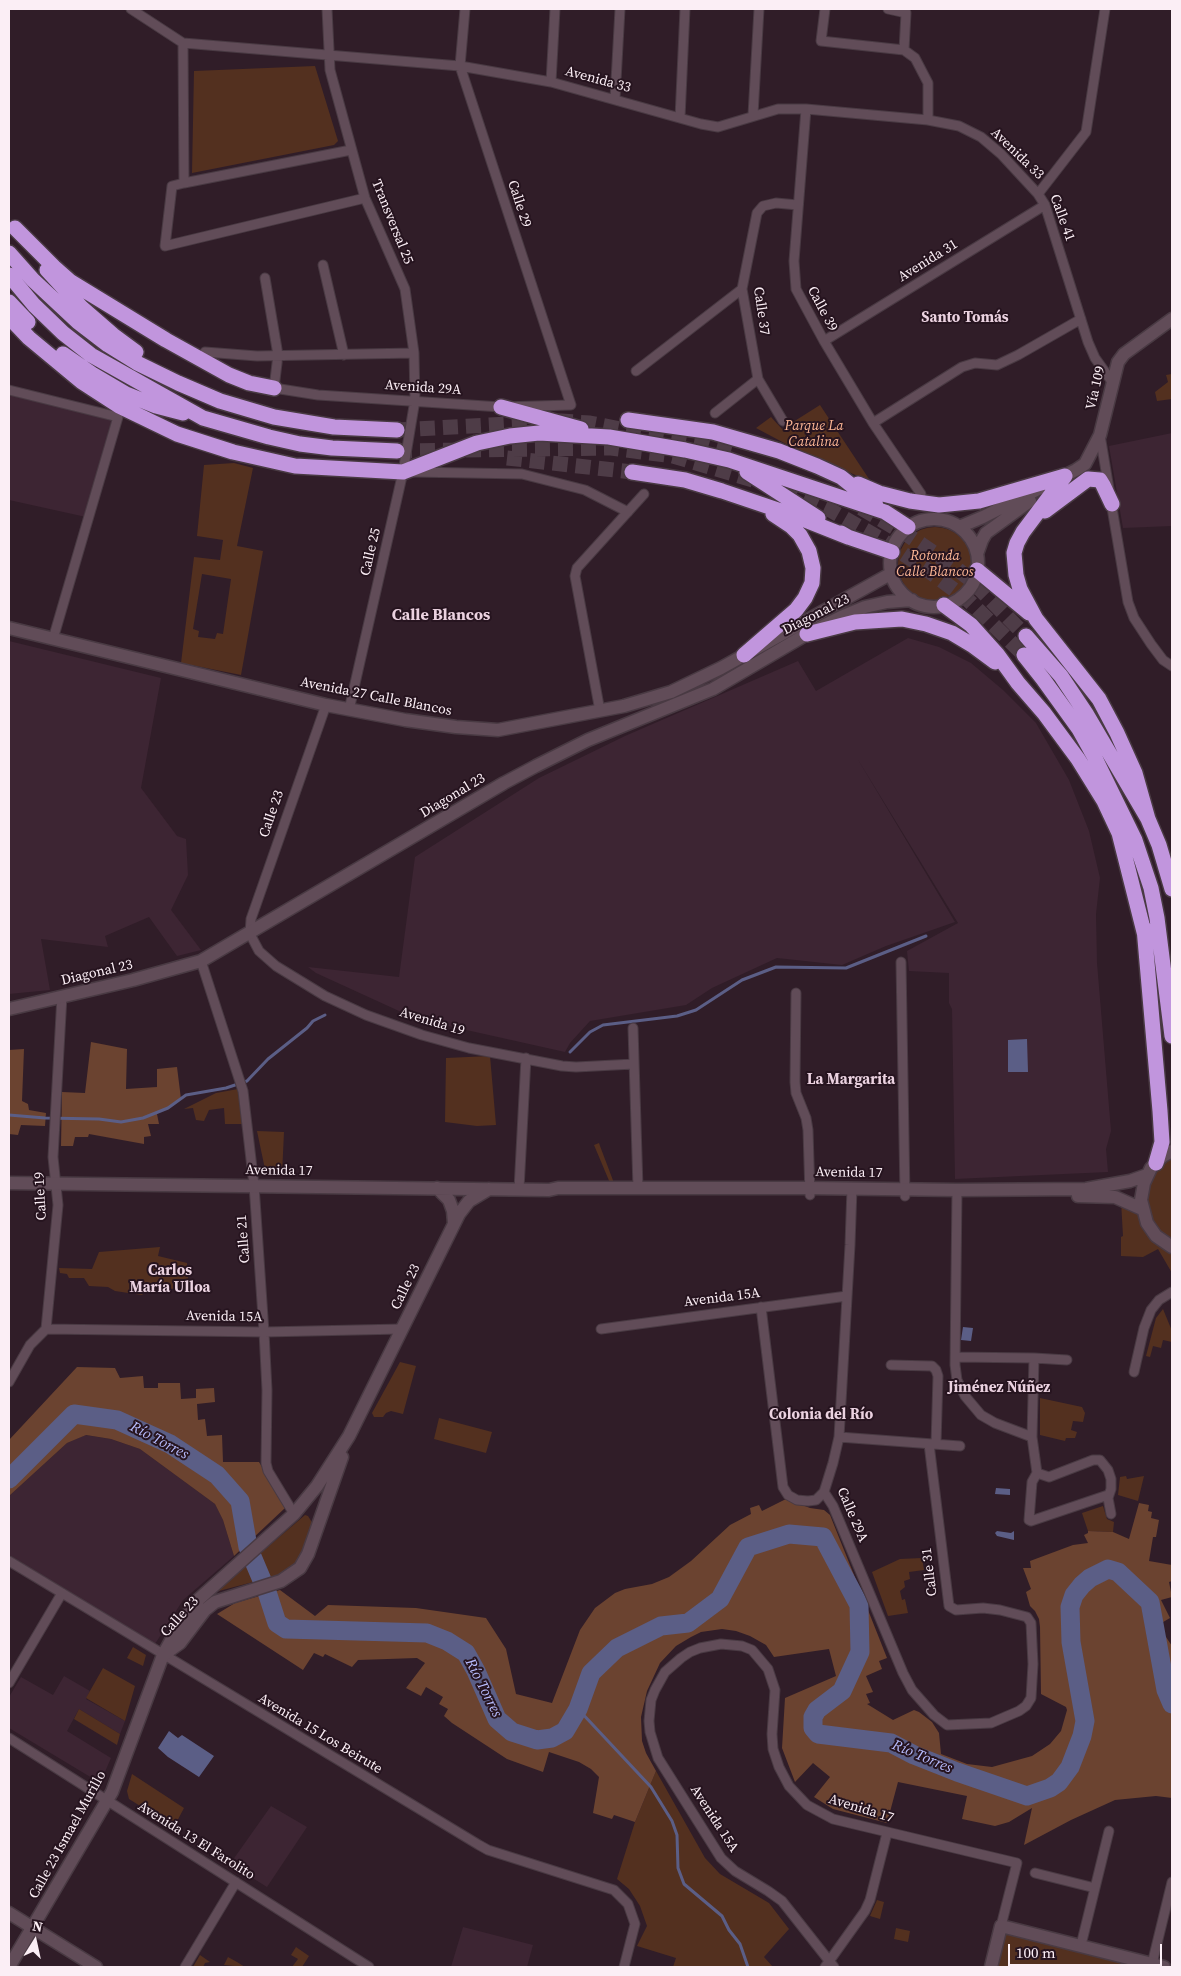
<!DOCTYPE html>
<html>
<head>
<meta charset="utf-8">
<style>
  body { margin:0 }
  #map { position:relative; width:1181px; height:1976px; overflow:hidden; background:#301d28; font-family:"Source Serif 4",serif }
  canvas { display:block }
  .frame { position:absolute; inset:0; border:10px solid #fbeef5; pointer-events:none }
  .north { position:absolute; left:10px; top:1916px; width:50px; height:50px; -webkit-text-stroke:4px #26141f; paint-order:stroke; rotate:10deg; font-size:14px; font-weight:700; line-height:20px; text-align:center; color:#fbeef5 }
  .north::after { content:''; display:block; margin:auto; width:18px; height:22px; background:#fbeef5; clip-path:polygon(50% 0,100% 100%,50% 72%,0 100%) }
  .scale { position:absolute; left:1008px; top:1944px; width:154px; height:22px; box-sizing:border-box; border:2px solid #fbeef5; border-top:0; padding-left:6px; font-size:15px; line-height:18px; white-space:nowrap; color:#fbeef5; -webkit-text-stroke:4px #26141f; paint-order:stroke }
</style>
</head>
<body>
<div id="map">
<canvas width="1181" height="1976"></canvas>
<div class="frame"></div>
<div class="north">N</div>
<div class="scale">100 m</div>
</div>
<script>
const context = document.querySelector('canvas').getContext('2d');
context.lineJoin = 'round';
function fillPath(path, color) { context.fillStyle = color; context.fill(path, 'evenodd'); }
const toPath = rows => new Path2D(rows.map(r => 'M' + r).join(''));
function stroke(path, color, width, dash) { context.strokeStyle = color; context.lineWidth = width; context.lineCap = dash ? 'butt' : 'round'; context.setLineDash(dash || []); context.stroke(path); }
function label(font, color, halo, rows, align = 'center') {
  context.font = font + ' "Source Serif 4",serif'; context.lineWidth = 4; context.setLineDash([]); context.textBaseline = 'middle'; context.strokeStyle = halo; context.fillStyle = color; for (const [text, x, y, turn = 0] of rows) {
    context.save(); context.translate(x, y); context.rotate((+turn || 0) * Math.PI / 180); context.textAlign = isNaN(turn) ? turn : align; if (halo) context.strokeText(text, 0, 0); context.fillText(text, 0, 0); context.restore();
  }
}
fillPath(toPath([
  [9,395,113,420,86,517,9,500],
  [1172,433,1172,526,1123,528,1109,446],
  [908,638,939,647,971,663,1003,690,1036,723,1069,780,1089,831,1100,878,1096,914,1097,963,1111,1131,1106,1149,1108,1172,955,1179,952,1009,949,1003,949,973,909,971,907,951,958,923,857,758,955,922,886,946,842,965,777,958,712,988,686,1005,590,1021,570,1043,565,1052,444,1025,399,1011,316,973,308,967,399,977,415,857,539,778,625,736,798,661,816,691],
  [9,641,161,678,141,788,177,836,186,839,188,875,171,910,201,950,177,956,149,917,105,936,108,947,41,939,50,990,9,994],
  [85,1435,111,1439,140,1449,215,1504,223,1520,234,1556,183,1600,155,1644,9,1555,9,1496,67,1443],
  [64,1676,90,1691,86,1699,125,1721,120,1734,79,1709,67,1731,111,1758,101,1781,97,1781,9,1728,9,1697,21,1677,53,1695],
  [271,1806,307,1827,267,1887,230,1864],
  [463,1927,533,1945,527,1967,451,1967]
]), '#3d2533');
fillPath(toPath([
  [315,66,338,141,334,145,192,173,194,71],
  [1172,374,1172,399,1157,401,1155,392,1168,382,1166,375],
  [820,405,871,482,788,445,756,428,771,417,782,429],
  [234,463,253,468,237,546,263,551,241,675,181,663,194,557,220,560,223,540,197,536,204,465],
  [202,574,231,579,223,634,217,633,215,639,198,637,199,631,193,629],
  '898 564a37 37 0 1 1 74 0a37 37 0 1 1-74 0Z',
  [490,1056,496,1125,477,1126,445,1122,446,1058],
  [238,1089,243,1124,225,1124,224,1108,209,1110,204,1121,196,1120,193,1108,184,1109,216,1093],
  [257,1131,284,1132,282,1175,266,1174],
  [599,1143,600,1146,614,1183,610,1183,594,1145],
  [1172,1158,1172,1243,1153,1225,1146,1199,1149,1186,1155,1173,1164,1163],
  [1121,1201,1140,1208,1172,1249,1172,1273,1158,1249,1143,1257,1121,1256,1121,1237,1123,1236],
  [160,1247,158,1256,187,1263,189,1290,149,1287,142,1295,115,1291,108,1287,89,1286,84,1278,69,1278,67,1274,60,1273,59,1268,92,1269,99,1252],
  [1163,1309,1172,1331,1172,1342,1163,1340,1161,1348,1153,1346,1150,1357,1146,1356,1156,1318],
  [400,1362,416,1366,403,1414,391,1411,386,1413,383,1417,374,1417,372,1413],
  [1040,1398,1082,1407,1085,1413,1083,1422,1073,1421,1071,1430,1077,1432,1075,1438,1066,1438,1065,1441,1040,1435],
  [439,1418,492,1432,486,1453,434,1439],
  [1126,1476,1127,1479,1144,1476,1138,1501,1118,1495,1120,1477],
  [1103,1506,1107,1519,1114,1522,1113,1532,1088,1531,1082,1513],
  [305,1515,308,1516,313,1524,297,1563,276,1576,215,1592],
  [922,1558,924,1570,909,1572,910,1579,904,1581,905,1587,900,1591,902,1600,905,1599,908,1613,888,1616,872,1572,900,1559],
  [133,1647,146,1655,143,1666,127,1658],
  [103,1668,135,1686,125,1721,86,1698],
  [79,1709,120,1734,117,1745,74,1719],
  [656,1771,705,1858,720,1874,769,1903,789,1929,764,1957,773,1967,673,1967,676,1958,637,1946,647,1926,640,1906,629,1889,617,1879,635,1822],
  [132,1774,184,1808,174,1827,129,1799,127,1791],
  [877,1900,884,1902,880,1919,870,1916],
  [896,1928,910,1931,908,1942,894,1939],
  [1005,1932,1146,1967,996,1967],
  [296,1947,309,1956,302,1967,292,1967,298,1959,291,1955],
  [200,1955,210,1962,205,1963,203,1967,193,1967],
  [228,1957,237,1962,245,1967,224,1965]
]), '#53301f');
fillPath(toPath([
  [91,1042,127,1049,126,1089,157,1087,157,1069,177,1067,181,1099,157,1114,159,1124,148,1124,151,1136,144,1137,144,1144,89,1134,88,1137,75,1137,73,1146,61,1146,62,1092,85,1093],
  [24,1049,22,1101,28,1104,29,1110,46,1113,45,1126,21,1125,18,1135,9,1134,9,1050],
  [77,1367,115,1368,120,1378,143,1376,144,1388,158,1388,158,1383,180,1383,181,1399,196,1398,196,1389,214,1388,215,1402,197,1404,198,1420,205,1419,207,1436,222,1435,223,1462,259,1462,284,1503,285,1508,234,1556,223,1520,215,1504,140,1449,111,1439,86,1435,67,1443,9,1496,9,1440],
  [786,1499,810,1508,824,1510,830,1515,866,1605,887,1658,879,1661,882,1669,866,1676,873,1692,866,1694,870,1703,867,1704,893,1720,914,1710,919,1712,932,1722,939,1733,941,1754,967,1764,992,1767,1032,1756,1050,1744,1061,1731,1067,1710,1066,1707,1041,1694,1040,1627,1039,1619,1035,1611,1030,1606,1026,1592,1031,1589,1023,1568,1031,1568,1030,1561,1073,1545,1088,1543,1084,1535,1088,1533,1088,1531,1113,1532,1129,1539,1139,1503,1149,1505,1148,1511,1152,1512,1151,1518,1159,1520,1156,1537,1153,1537,1149,1561,1172,1565,1172,1581,1169,1582,1172,1597,1161,1600,1170,1618,1158,1625,1172,1646,1172,1798,1156,1796,1115,1800,1071,1820,1024,1845,1032,1808,1009,1822,995,1826,962,1819,967,1796,898,1782,887,1823,833,1809,814,1797,830,1777,813,1763,795,1782,782,1748,785,1698,836,1676,829,1649,774,1657,766,1645,750,1636,736,1631,722,1629,701,1632,691,1637,676,1646,660,1663,647,1691,641,1717,642,1741,646,1753,656,1771,635,1822,614,1815,612,1819,593,1813,599,1777,591,1769,579,1762,549,1752,543,1772,507,1759,452,1723,444,1716,448,1709,439,1704,443,1697,426,1687,421,1696,406,1688,425,1663,417,1658,358,1660,352,1667,325,1654,323,1657,314,1653,303,1670,217,1614,235,1603,280,1590,315,1616,328,1605,416,1608,486,1618,506,1649,516,1694,552,1703,580,1630,595,1608,615,1593,625,1589,652,1584,669,1577,691,1561,730,1525,751,1514,750,1508,759,1505,762,1511]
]), '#6b4330');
fillPath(toPath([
  [1027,1039,1028,1072,1008,1072,1008,1040],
  [963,1327,973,1328,971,1341,961,1340],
  [996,1488,1010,1489,1010,1495,995,1494],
  [997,1531,1011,1533,1014,1531,1014,1540,997,1536,995,1533],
  [169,1731,178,1738,182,1735,214,1756,199,1777,168,1757,158,1748]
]), '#5b5e86');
stroke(toPath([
  [570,1052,590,1032,603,1025,677,1016,696,1010,742,980,776,967,846,968,926,936],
  [9,1115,45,1118,99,1119,121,1122,143,1118,168,1108,186,1095,226,1088,247,1081,268,1059,307,1028,313,1021,325,1015],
  [578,1709,651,1787,672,1821,677,1835,678,1868,684,1884,722,1916,729,1930,740,1944,748,1967]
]), '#5b5e86', 3);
stroke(toPath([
  [9,1479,74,1414,117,1420,170,1444,217,1475,240,1501,248,1547,267,1592,277,1623,286,1629,427,1633,447,1641,466,1653,476,1671,497,1719,512,1732,537,1740,552,1738,565,1731,578,1709,591,1673,617,1648,661,1626,688,1623,720,1599,748,1547,789,1534,823,1537,859,1605,860,1652,842,1691,817,1710,813,1717,813,1728,818,1734,891,1743,914,1755,957,1772,1027,1796,1050,1788,1059,1782,1070,1767,1082,1736,1085,1721,1071,1642,1070,1607,1074,1595,1082,1585,1090,1578,1108,1569,1118,1572,1150,1602,1166,1690,1172,1704]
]), '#5b5e86', 19);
stroke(toPath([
  [397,430,561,421,590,423,697,444,731,454],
  [397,451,611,448,673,456,786,490,832,511,879,538,926,569,968,600,1024,655],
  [507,458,632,472],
  [861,508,909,536,953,566,971,580,1026,636]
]), '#4e3c47', 15, [15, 8]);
const street = toPath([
  [131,9,183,43,460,66,551,82,701,124,718,127,778,109,806,109,928,120,959,126,981,137,1001,154,1038,194],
  [327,9,330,70,365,198,405,289,414,353,415,400,403,472,349,710],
  [825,9,821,41,904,50,915,58,928,83,928,120],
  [888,9,906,13,904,50],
  [1105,9,1086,132,1038,194,1045,205,1088,342,1095,358,1113,383],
  [183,43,184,183,172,186,165,246,365,198],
  [551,82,555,9],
  [615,99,620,9],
  [806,109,794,261,796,289,824,341,873,423,921,494],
  [753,115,759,9],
  [680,118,685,9],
  [184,183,351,150],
  [323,265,344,355],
  [265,278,278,355,274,388,318,395,501,407,571,405,460,66,465,9],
  [824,341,1045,205],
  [205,352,257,356,414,353],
  [636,371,742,289],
  [9,390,118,417,53,639],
  [715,413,758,379],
  [783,421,758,379,742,289,757,213,763,206,776,203,798,205],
  [873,423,962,367,975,363,997,365,1018,355,1081,319],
  [1100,435,1109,489],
  [413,472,522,474,585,490,628,512],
  [1111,502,1128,602,1134,618,1151,644,1163,660,1172,666],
  [326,705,251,919,250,934,259,951,276,966,325,996,366,1015,422,1035,469,1048,562,1066,576,1067,634,1064],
  [600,711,575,576,577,568,644,494],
  [201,961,243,1091,254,1185,264,1332,267,1390,266,1463,268,1471,294,1514],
  [901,962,905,1196],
  [796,993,795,1082,796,1093,806,1118,808,1130,810,1195],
  [633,1028,638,1188],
  [852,1188,850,1245,839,1437,833,1463,824,1492,833,1506,903,1673,912,1690,934,1715,947,1725,991,1723,1019,1711,1026,1706,1031,1698,1033,1664,1031,1623,1027,1617,1000,1610,983,1608,956,1610,949,1606,929,1444],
  [519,1189,526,1058],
  [957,1190,955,1365,957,1380,965,1396,981,1415,995,1423,1032,1437],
  [761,1307,783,1487,788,1495,797,1500,808,1501,816,1500,824,1492],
  [46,1329,264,1332,402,1329],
  [601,1329,847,1296],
  [955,1357,1034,1358,1067,1360],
  [1034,1358,1032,1437,1037,1473,1032,1482,1029,1520,1031,1521,1108,1495],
  [891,1365,932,1366,936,1370,938,1376,936,1444],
  [1134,1372,1144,1328,1151,1310,1159,1300,1172,1292],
  [9,1382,30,1345,46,1329,58,1205,53,1157,62,996],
  [839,1437,960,1446],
  [1037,1473,1049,1477,1093,1460,1100,1460,1108,1470,1111,1479,1111,1489,1108,1498,1111,1514],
  [9,1561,479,1845,488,1850,614,1890,628,1904,635,1924,624,1967],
  [9,1683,62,1593],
  [9,1738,369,1967],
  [1035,1873,1095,1888],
  [1081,1945,1109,1831],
  [185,1967,236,1882],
  [825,1967,865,1911,870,1900,887,1833],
  [834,1967,782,1901,768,1891,735,1871,721,1858,658,1758,650,1732,649,1721,651,1700,655,1690,665,1672,681,1658,690,1652,700,1648,721,1644,742,1646,752,1650,768,1669,775,1690,772,1734,773,1749,779,1767,789,1786,807,1805,833,1819,1017,1863,1001,1926],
  [1156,1967,1152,1964,1172,1882]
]);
const secondary = toPath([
  '890 563a44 44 0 1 1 88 0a44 44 0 1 1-88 0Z',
  [959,527,983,517,1076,470,1085,464,1100,435,1118,362,1124,354,1172,319],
  [977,554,982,540,986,533,1030,501],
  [9,628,326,705,405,720,456,727,498,730,624,706,671,692,721,668,892,573],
  [9,1009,133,980,201,961,504,783,536,766,588,740,713,689,807,634,841,617,865,607,887,602,912,600],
  [1172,1151,1163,1156,1151,1168,1144,1183,1141,1200,1147,1223,1156,1236,1172,1247],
  [9,1183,549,1190,558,1188,809,1188,957,1190,1086,1189,1130,1181,1147,1175],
  [437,1188,449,1200,453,1211,454,1223],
  [1078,1196,1115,1197,1142,1209],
  [166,1653,180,1643,205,1610,215,1602,281,1581,300,1568,308,1554,342,1457],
  [9,1913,96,1967],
  [9,1967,112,1792,163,1655,178,1628,199,1599,294,1514,317,1486,349,1436,459,1214,469,1201,489,1189],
  [991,1967,1001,1926,1164,1967]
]);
const highway = toPath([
  [15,228,54,267,71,282,166,340,229,375,249,383,274,388],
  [9,253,33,280,78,322,108,345,137,363,178,383,220,401,274,417,334,427,397,430],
  [47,270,82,308,113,335,136,352],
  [9,275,34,305,63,333,91,355,203,418,269,437,300,444,332,448,397,451],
  [9,302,28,322],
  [9,317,29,338,82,382,119,406,177,434,233,452,295,466,403,472,477,443,510,436,539,433,609,437,685,450,729,460,885,512,908,527],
  [63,354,92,374,126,394,156,406,183,413],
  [501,407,581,429],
  [628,420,713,432,779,451,817,466,841,477,876,505],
  [632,472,685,480,722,491,790,514,848,537],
  [747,472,818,518],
  [1065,476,1023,532,1017,543,1014,553,1016,575,1020,589,1036,619,1099,699,1117,733,1135,773,1148,819],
  [858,484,879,493,910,501,939,505,979,501,1065,476],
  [1045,511,1088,479,1100,480,1103,485,1112,504],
  [841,533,848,537,892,552],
  [977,570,1029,613],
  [944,605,971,625,997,654,1018,683,1044,713,1078,759,1104,801,1119,833,1145,936],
  [807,634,855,622,902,619,926,624,952,633,972,645,995,662],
  [1026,636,1061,676,1087,715,1148,819,1159,845,1172,889],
  [744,655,796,610,805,598,812,583,813,568,809,551,800,535,791,526,773,514],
  [1024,655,1043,679,1079,729,1094,756,1135,840,1151,888,1157,918,1172,1036],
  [1144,928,1160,1111,1162,1142,1156,1163]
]);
stroke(street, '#493a43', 11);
stroke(secondary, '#493a43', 15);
stroke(highway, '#493a43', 18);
stroke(street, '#614c58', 9);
stroke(secondary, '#614c58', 12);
stroke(highway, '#c195dd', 15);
label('14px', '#fbeef5', '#26141f', [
  ["Avenida 33",598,80,15],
  ["Avenida 33",1017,154,44],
  ["Calle 29",519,204,72],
  ["Calle 41",1062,218,70],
  ["Transversal 25",392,222,68],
  ["Avenida 31",928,261,-32],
  ["Calle 39",822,309,62],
  ["Calle 37",761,311,82],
  ["Avenida 29A",423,388,4],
  ["Vía 109",1096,388,-77],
  ["Calle 25",371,552,-77],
  ["Diagonal 23",816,615,-27],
  ["Avenida 27 Calle Blancos",376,697,11],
  ["Diagonal 23",453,796,-31],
  ["Calle 23",272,814,-71],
  ["Diagonal 23",97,973,-13],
  ["Avenida 19",432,1022,17],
  ["Avenida 17",279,1171,1],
  ["Avenida 17",849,1173,1],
  ["Calle 19",41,1196,-93],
  ["Calle 21",244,1239,-94],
  ["Calle 23",406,1287,-64],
  ["Avenida 15A",722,1298,-7],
  ["Avenida 15A",224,1317,1],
  ["Calle 29A",852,1515,67],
  ["Calle 31",930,1572,-97],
  ["Calle 23",180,1617,-48],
  ["Avenida 15 Los Beirute",320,1734,31],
  ["Avenida 17",861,1809,17],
  ["Avenida 15A",714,1819,57],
  ["Calle 23 Ismael Murillo",68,1835,-61],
  ["Avenida 13 El Farolito",196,1841,32]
]);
label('italic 14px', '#fcb695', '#26141f', [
  ["Parque La",814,426],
  ["Catalina",814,442],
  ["Rotonda",935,556],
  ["Calle Blancos",935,572]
]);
label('bold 15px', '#ebd2e0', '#26141f', [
  ["Santo Tomás",965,318],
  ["La Margarita",851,1080],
  ["Carlos",170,1271],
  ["María Ulloa",170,1288],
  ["Jiménez Núñez",999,1388],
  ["Colonia del Río",821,1415]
]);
label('italic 15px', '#b7bcfe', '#26141f', [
  ["Río Torres",159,1441,28],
  ["Río Torres",483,1688,63],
  ["Río Torres",922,1757,23]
]);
label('bold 16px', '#ebd2e0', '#26141f', [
  ["Calle Blancos",441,616]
]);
</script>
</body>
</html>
